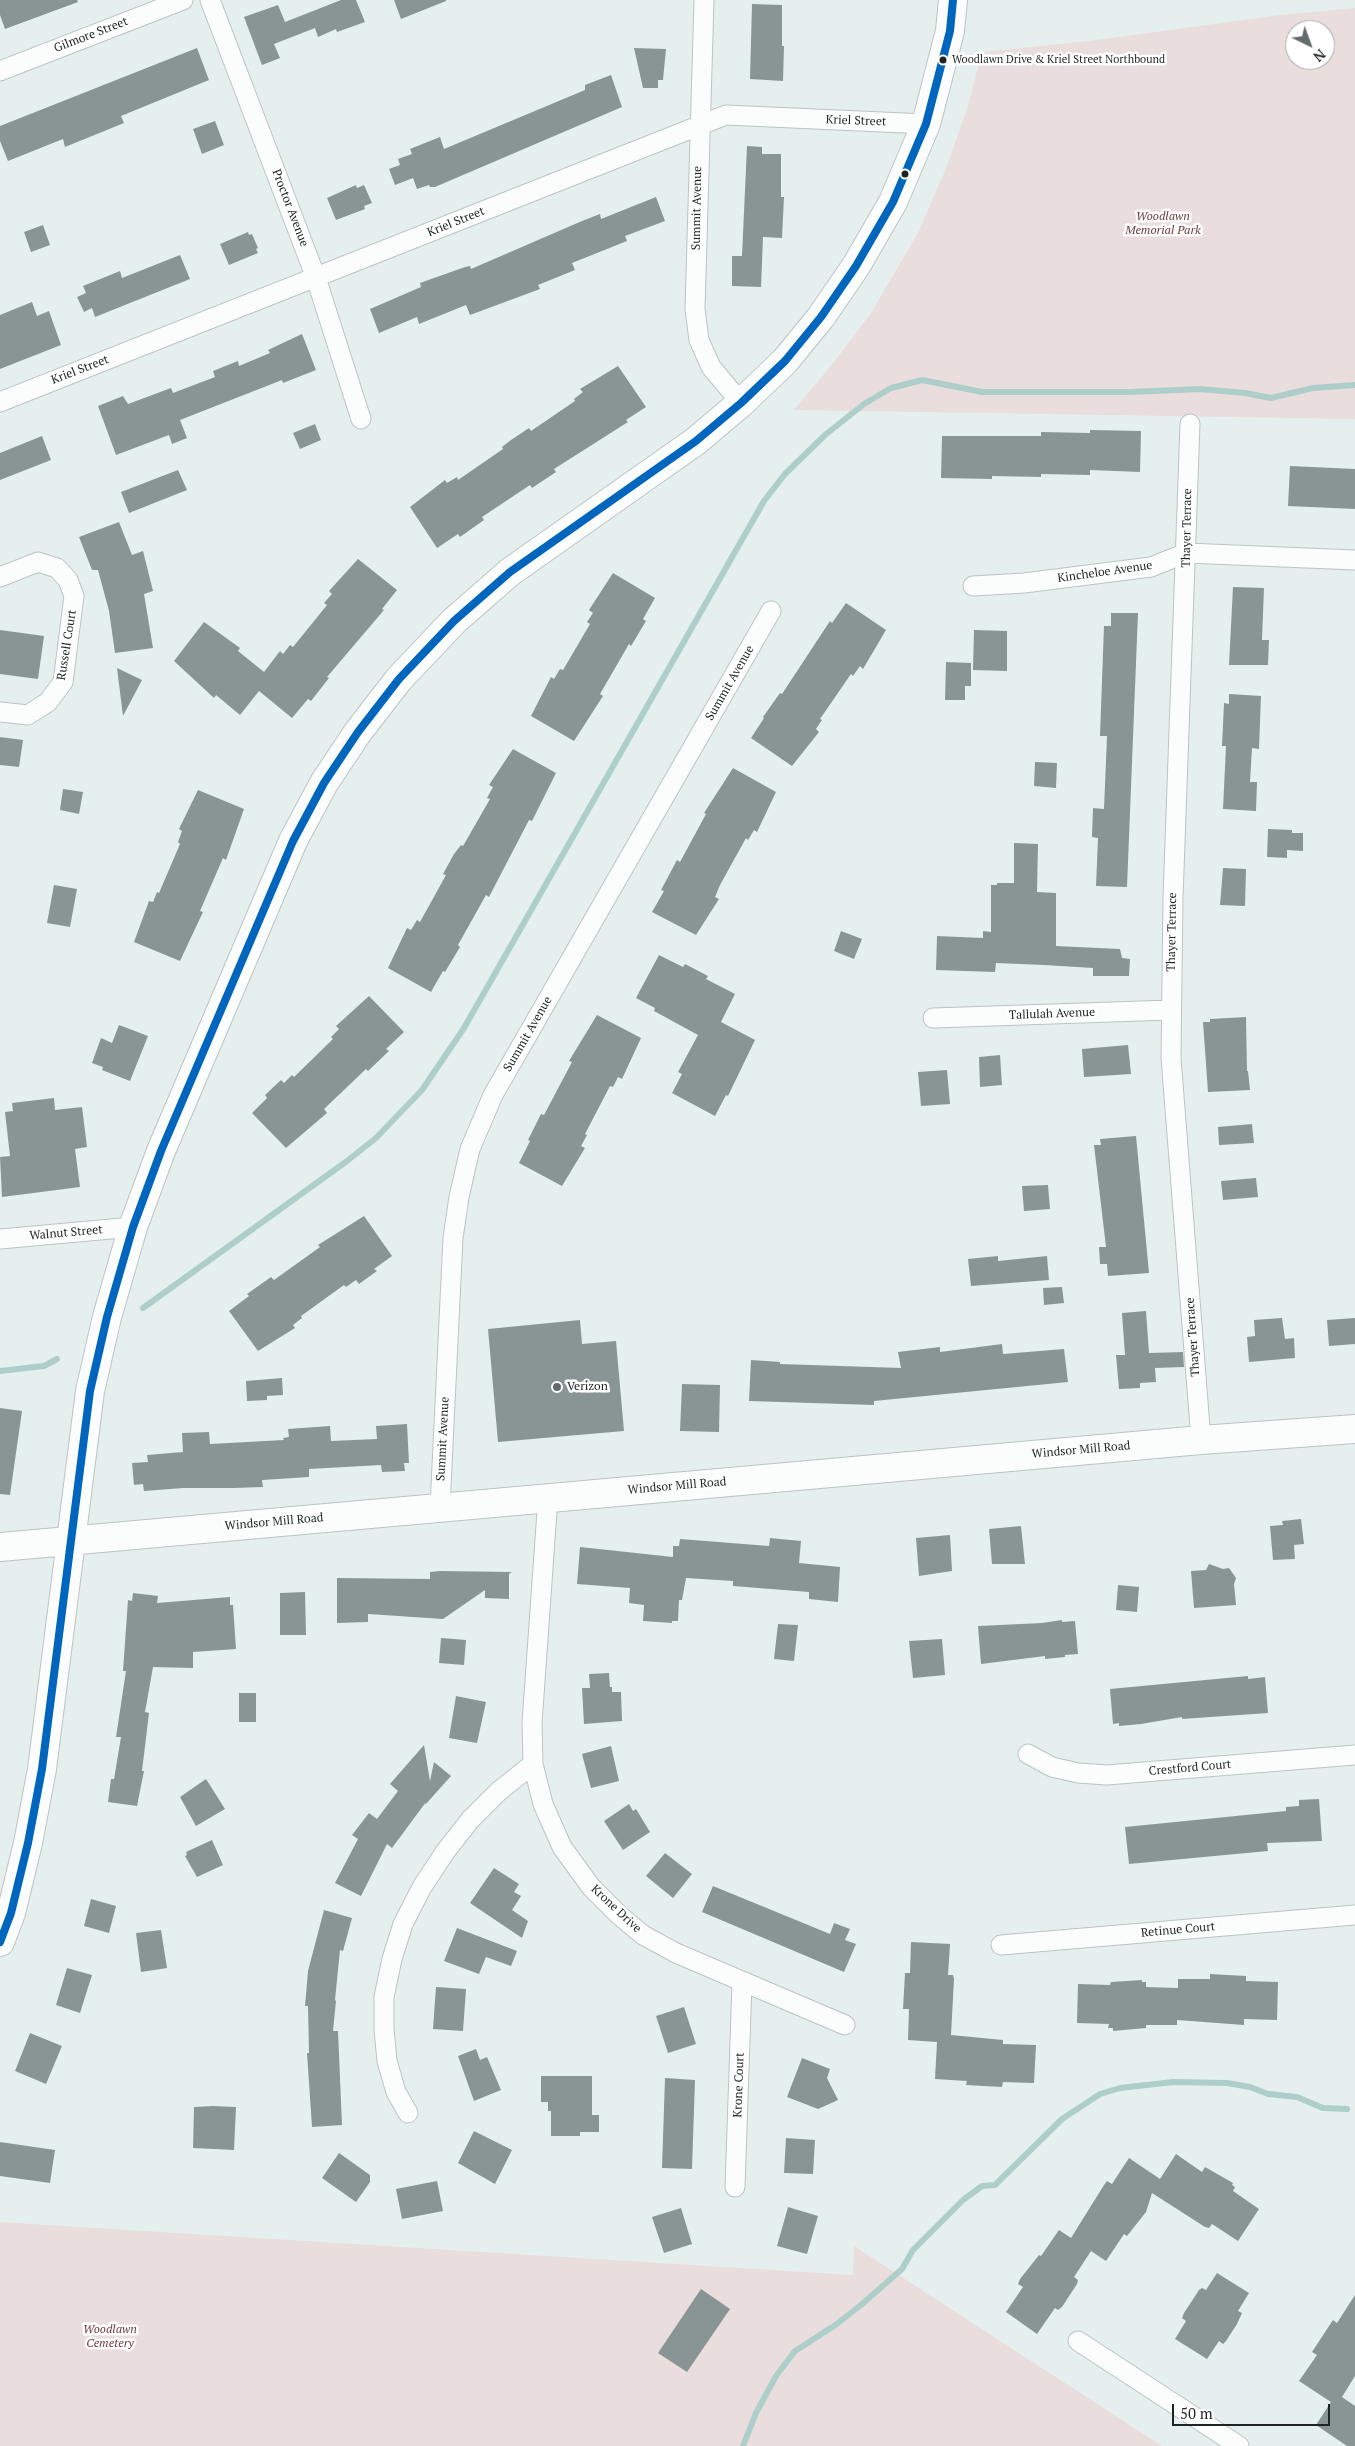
<!DOCTYPE html>
<html>
<head>
<meta charset="utf-8">
<style>
  body { margin:0 }
  #map { position:relative; width:1355px; height:2446px; overflow:hidden; background:#e5f0ee; font-family:"PT Serif",serif }
  canvas { display:block }
  .north { position:absolute; left:1285px; top:20px; width:50px; height:50px; box-sizing:border-box; background:#fff; border:1px solid #a5a7a7; border-radius:50%; rotate:138deg; font-size:14px; font-weight:700; line-height:20px; text-align:center; color:#1d2423 }
  .north::after { content:''; display:block; margin:auto; width:18px; height:22px; background:#636b6a; clip-path:polygon(50% 0,100% 100%,50% 72%,0 100%) }
  .scale { position:absolute; left:1172px; top:2404px; width:158px; height:22px; box-sizing:border-box; border:2px solid #1d2423; border-top:0; padding-left:6px; font-size:15px; line-height:18px; white-space:nowrap; color:#1d2423; -webkit-text-stroke:4px #fff; paint-order:stroke }
</style>
</head>
<body>
<div id="map">
<canvas width="1355" height="2446"></canvas>
<div class="north">N</div>
<div class="scale">50 m</div>
</div>
<script>
const context = document.querySelector('canvas').getContext('2d');
context.lineJoin = 'round';
function fillPath(path, color) { context.fillStyle = color; context.fill(path, 'evenodd'); }
const toPath = rows => new Path2D(rows.map(r => 'M' + r).join(''));
function stroke(path, color, width, dash) { context.strokeStyle = color; context.lineWidth = width; context.lineCap = dash ? 'butt' : 'round'; context.setLineDash(dash || []); context.stroke(path); }
function label(font, color, halo, rows, align = 'center') {
  context.font = font + ' "PT Serif",serif'; context.lineWidth = 5; context.setLineDash([]); context.textBaseline = 'middle'; context.strokeStyle = halo; context.fillStyle = color; for (const [text, x, y, turn = 0] of rows) {
    context.save(); context.translate(x, y); context.rotate((+turn || 0) * Math.PI / 180); context.textAlign = isNaN(turn) ? turn : align; if (halo) context.strokeText(text, 0, 0); context.fillText(text, 0, 0); context.restore();
  }
}
fillPath(toPath([
  [1355,8,1355,419,794,410,834,362,871,313,918,233,946,168,967,109,982,52,1089,41,1280,15],
  [1295,30,1325,30,1325,60,1295,60],
  [0,2222,853,2275,854,2246,1162,2446,0,2446]
]), '#e9dedd');
stroke(toPath([
  [143,1308,347,1161,376,1138,422,1090,464,1028,764,501,785,474,825,435,864,404,891,388,922,380,982,392,1129,392,1200,389,1245,393,1271,398,1313,388,1355,385],
  [0,1371,44,1366,57,1359],
  [743,2446,756,2413,776,2376,795,2351,834,2326,861,2305,902,2269,913,2250,963,2200,982,2186,995,2185,1062,2119,1100,2094,1120,2088,1173,2082,1227,2083,1250,2087,1268,2094,1297,2097,1323,2108,1347,2109]
]), '#aececa', 6);
fillPath(toPath([
  [0,0,77,0,78,2,5,29,0,15],
  [341,0,356,0,365,22,337,32,336,29,318,37,315,28,274,44,280,58,262,65,244,17,278,5,285,22],
  [394,0,446,0,446,1,401,19],
  [752,4,782,5,782,46,784,46,783,81,750,79],
  [197,48,209,80,121,116,124,123,65,147,63,139,8,161,0,141,0,126],
  [634,48,666,49,663,80,658,80,658,88,643,88],
  [611,75,622,107,435,187,430,187,429,185,417,189,413,178,395,185,389,169,400,165,398,159,412,154,410,149,440,137,444,149,585,90,585,85],
  [215,121,224,145,202,154,193,129],
  [747,146,762,147,762,154,781,154,781,197,784,197,782,238,763,237,761,287,732,286,732,256,742,256],
  [356,185,357,188,364,185,372,203,364,206,365,209,336,220,327,198],
  [656,197,665,221,625,236,627,241,572,263,575,270,538,285,540,289,470,315,466,305,419,324,417,317,379,333,370,309,421,287,420,283,465,267,470,266,471,269,582,221,600,214,601,219],
  [43,225,50,245,31,252,24,232],
  [248,232,249,235,252,234,258,248,256,249,258,253,229,265,220,244],
  [180,255,190,279,95,317,92,308,84,312,77,297,86,293,83,286,120,271,122,278],
  [32,302,37,316,49,311,61,345,0,369,0,315],
  [302,334,316,370,283,383,282,380,180,420,187,438,172,444,169,435,116,455,98,406,123,396,128,404,171,388,173,393,215,377,213,371,238,361,239,366,270,353,268,350],
  [618,366,646,407,626,420,628,422,554,469,556,472,532,488,530,485,482,517,484,520,460,537,458,534,437,548,410,507,445,480,447,483,457,477,458,480,503,449,502,447,511,440,529,428,531,431,575,401,574,399,583,392,580,389],
  [315,424,321,440,300,449,293,433],
  [1090,430,1141,431,1140,472,1090,470,1090,475,1041,474,1041,477,992,476,992,479,941,478,942,436,1041,436,1041,432,1090,433],
  [42,436,51,460,0,480,0,453],
  [1290,466,1355,469,1355,509,1288,506],
  [178,470,187,490,129,513,121,492],
  [119,522,132,555,143,551,153,591,144,594,153,648,115,653,109,611,98,570,92,570,79,537],
  [358,559,397,590,382,609,384,610,327,677,329,678,311,701,308,699,292,718,259,691,240,715,216,695,214,698,174,661,204,622,240,648,238,651,264,672,280,651,283,654,290,645,293,647,327,605,324,603,332,594,329,591],
  [613,573,655,598,643,619,646,621,631,646,629,644,600,694,603,696,574,741,531,716,551,677,554,679,560,669,563,670,590,624,587,622,593,613,589,610],
  [1233,587,1264,588,1262,640,1269,640,1268,665,1229,665],
  [846,603,886,630,863,669,860,666,853,676,851,674,820,719,822,720,816,729,819,732,792,766,751,738,764,718,763,717,780,693,782,694,830,621,832,623],
  [1111,613,1138,613,1127,887,1096,886,1098,838,1092,837,1093,808,1104,809,1107,736,1100,736,1104,626,1111,626],
  [0,630,44,636,38,679,0,674],
  [974,630,1007,631,1007,671,973,670],
  [946,662,971,663,971,686,965,686,965,700,945,700],
  [117,668,142,680,123,716],
  [1229,694,1261,696,1259,749,1252,748,1250,782,1257,782,1256,811,1223,809,1226,746,1222,746,1224,703,1229,704],
  [0,737,23,740,19,767,0,765],
  [513,749,556,773,532,821,529,820,489,897,486,895,458,945,460,947,445,972,443,971,431,992,388,968,407,928,411,930,417,920,420,922,446,875,443,874,454,854,461,845,463,846,490,799,487,798,493,787,489,785],
  [1035,762,1057,763,1056,788,1034,786],
  [733,768,776,792,757,832,754,830,748,840,746,838,720,885,715,897,719,899,696,935,652,912,664,891,661,890,677,860,680,862,706,814,704,813],
  [63,789,83,792,79,814,60,810],
  [198,790,244,809,226,860,223,858,200,911,203,912,180,961,134,942,149,901,153,902,157,892,159,893,180,844,178,842,182,831,179,829],
  [1268,829,1292,830,1292,833,1303,833,1303,851,1287,850,1287,858,1267,857],
  [1014,843,1038,844,1037,892,1056,893,1056,946,1120,949,1122,958,1130,959,1129,976,1093,976,1093,968,1044,965,996,963,995,972,936,970,937,936,983,938,983,931,991,932,991,885,997,885,997,883,1014,883],
  [1223,868,1246,869,1245,906,1220,905],
  [54,885,77,889,70,927,47,923],
  [841,931,862,939,854,959,834,951],
  [659,955,683,967,685,964,708,976,706,979,735,994,721,1022,755,1040,728,1096,726,1095,715,1116,672,1093,682,1074,678,1072,698,1035,654,1011,655,1008,636,998],
  [369,996,404,1032,386,1049,389,1051,368,1071,366,1069,324,1109,327,1113,286,1148,252,1113,267,1098,265,1095,281,1080,284,1083,292,1075,294,1077,333,1039,331,1037,339,1029,336,1026],
  [597,1015,641,1038,622,1079,618,1077,613,1087,610,1086,585,1134,587,1135,581,1146,585,1148,562,1186,519,1163,530,1141,528,1140,541,1114,544,1115,572,1062,569,1061],
  [1246,1017,1247,1071,1248,1071,1250,1090,1208,1092,1203,1022,1210,1022,1210,1019],
  [119,1025,148,1036,130,1081,102,1070,103,1067,92,1063,101,1038,112,1043],
  [1128,1045,1131,1074,1084,1077,1082,1049],
  [1000,1055,1002,1085,980,1087,979,1057],
  [947,1070,950,1104,921,1106,918,1072],
  [54,1098,55,1110,82,1107,87,1147,75,1149,80,1187,2,1197,0,1157,10,1156,5,1112,13,1111,12,1103],
  [1252,1124,1254,1143,1219,1145,1218,1127],
  [1136,1136,1149,1273,1108,1276,1107,1264,1100,1264,1099,1247,1106,1247,1094,1145,1101,1145,1100,1139],
  [1256,1178,1258,1197,1223,1200,1221,1181],
  [1048,1185,1050,1209,1024,1211,1022,1186],
  [364,1216,392,1256,374,1269,377,1271,359,1284,356,1280,346,1287,344,1285,301,1316,302,1318,293,1325,295,1328,258,1351,229,1311,249,1296,247,1294,271,1277,274,1280,320,1247,318,1245],
  [998,1256,998,1261,1047,1256,1049,1280,971,1286,968,1259],
  [1062,1287,1064,1303,1044,1305,1043,1288],
  [1146,1311,1149,1353,1183,1352,1184,1367,1155,1368,1156,1382,1140,1383,1140,1388,1119,1389,1116,1355,1125,1355,1122,1313],
  [1282,1318,1285,1339,1294,1338,1295,1358,1249,1362,1247,1337,1255,1336,1254,1320],
  [1355,1318,1355,1344,1329,1346,1327,1320],
  [580,1320,582,1344,616,1341,624,1431,498,1442,488,1329],
  [1002,1344,1003,1354,1064,1349,1068,1382,874,1401,874,1405,749,1401,751,1360,780,1362,780,1364,901,1368,898,1352,940,1347,940,1352],
  [282,1378,283,1395,267,1396,267,1400,247,1401,246,1381],
  [682,1384,720,1385,719,1432,680,1431],
  [0,1408,22,1411,10,1495,0,1494],
  [407,1424,409,1463,404,1463,405,1471,382,1472,381,1465,309,1469,309,1477,262,1480,263,1487,234,1488,183,1488,144,1491,143,1484,134,1485,132,1463,148,1462,147,1455,183,1452,182,1433,209,1432,210,1444,284,1440,283,1438,289,1437,288,1429,330,1426,331,1441,377,1439,376,1426],
  [1301,1519,1304,1544,1294,1545,1295,1559,1273,1560,1270,1526,1283,1525,1282,1521],
  [1021,1526,1025,1564,992,1564,989,1529],
  [950,1535,952,1571,919,1576,916,1538],
  [770,1538,801,1541,799,1563,840,1567,838,1602,809,1599,809,1592,733,1586,733,1581,686,1578,682,1600,679,1600,678,1621,672,1621,672,1623,643,1621,644,1605,629,1603,630,1588,577,1584,580,1547,673,1557,673,1546,679,1546,680,1539,769,1546],
  [1209,1564,1223,1569,1229,1568,1236,1578,1234,1584,1236,1605,1194,1608,1191,1571,1206,1570],
  [440,1571,512,1572,509,1574,509,1599,485,1598,485,1590,443,1619,368,1614,368,1622,337,1623,337,1578,430,1579,430,1572],
  [1118,1585,1139,1587,1137,1612,1116,1610],
  [305,1592,306,1635,280,1635,280,1593],
  [133,1593,158,1596,157,1603,230,1597,230,1605,233,1605,236,1649,193,1652,193,1668,153,1667,145,1712,149,1713,142,1771,144,1771,137,1806,108,1802,111,1779,114,1779,121,1737,116,1737,126,1671,123,1671,128,1600,132,1601],
  [1062,1620,1062,1622,1075,1621,1078,1654,1065,1655,1065,1657,1045,1659,1045,1656,981,1664,978,1626,1042,1623],
  [778,1624,798,1625,794,1661,774,1659],
  [441,1638,466,1640,464,1665,439,1663],
  [942,1639,945,1675,913,1678,909,1641],
  [609,1673,610,1687,612,1687,612,1692,621,1692,622,1721,584,1724,582,1688,590,1688,589,1674],
  [1248,1676,1248,1679,1265,1677,1268,1713,1182,1719,1182,1717,1141,1724,1119,1726,1119,1723,1113,1724,1110,1689],
  [239,1693,256,1693,256,1722,239,1722],
  [456,1696,486,1702,477,1743,449,1738],
  [424,1745,430,1781,434,1762,451,1776,425,1805,426,1802,392,1848,387,1844,361,1896,335,1883,358,1839,352,1835,369,1813,377,1819,398,1791,390,1784],
  [611,1746,619,1781,591,1788,582,1754],
  [206,1779,225,1809,196,1826,180,1797],
  [1319,1799,1322,1841,1267,1843,1268,1851,1129,1864,1125,1827,1286,1811,1286,1807,1299,1806,1299,1800],
  [629,1804,633,1811,636,1809,650,1832,623,1850,604,1821],
  [212,1840,223,1865,197,1877,185,1856,187,1855,186,1852],
  [665,1853,692,1874,673,1898,646,1876],
  [494,1868,519,1884,514,1892,521,1896,512,1910,528,1921,522,1938,470,1903],
  [713,1886,830,1934,834,1923,850,1929,845,1940,856,1944,844,1972,702,1912],
  [91,1899,116,1906,109,1933,84,1926],
  [324,1910,352,1918,343,1951,340,1950,335,2000,336,2001,333,2031,338,2031,342,2125,312,2127,307,2053,309,2053,308,2006,305,2006,308,1971],
  [457,1928,517,1951,511,1966,486,1957,479,1974,444,1961],
  [161,1930,167,1968,141,1972,136,1933],
  [911,1942,950,1944,948,1975,953,1975,954,1979,951,2035,1003,2040,1003,2044,1036,2045,1034,2083,1003,2082,1002,2087,966,2085,967,2081,935,2079,937,2042,908,2040,909,2009,903,2009,905,1973,910,1973],
  [67,1968,92,1975,80,2013,56,2005],
  [1210,1974,1246,1976,1246,1981,1278,1982,1277,2020,1244,2019,1244,2025,1177,2020,1177,2025,1146,2025,1146,2028,1113,2031,1113,2028,1108,2028,1109,2024,1077,2023,1078,1984,1110,1985,1111,1982,1142,1980,1142,1982,1146,1982,1146,1987,1178,1988,1178,1979,1210,1979],
  [436,1987,466,1989,463,2031,433,2029],
  [684,2007,696,2044,668,2053,656,2016],
  [30,2033,62,2046,46,2084,15,2071],
  [476,2049,480,2060,487,2057,501,2090,474,2101,458,2056],
  [802,2058,830,2069,827,2078,838,2100,818,2109,787,2097],
  [541,2076,592,2076,592,2115,599,2115,599,2132,580,2132,580,2136,551,2136,551,2111,548,2111,548,2102,541,2102],
  [665,2078,695,2080,692,2169,662,2168],
  [213,2106,236,2107,234,2150,193,2148,194,2107],
  [474,2131,512,2150,495,2184,458,2163],
  [786,2138,815,2140,813,2174,784,2173],
  [0,2142,55,2150,50,2183,0,2176],
  [339,2153,370,2175,370,2182,356,2202,322,2178],
  [1176,2154,1202,2172,1205,2167,1233,2183,1232,2185,1235,2187,1233,2191,1259,2209,1238,2241,1212,2224,1209,2228,1205,2227,1152,2193,1146,2212,1127,2236,1124,2234,1106,2261,1091,2251,1074,2277,1078,2280,1077,2284,1062,2307,1058,2310,1055,2308,1037,2334,1006,2312,1023,2287,1018,2284,1020,2279,1039,2255,1041,2256,1059,2230,1071,2238,1104,2185,1107,2181,1112,2184,1129,2158,1160,2179],
  [437,2181,443,2211,402,2219,396,2189],
  [788,2207,818,2216,807,2254,777,2246],
  [681,2208,692,2244,664,2253,652,2217],
  [1217,2273,1249,2293,1238,2311,1242,2313,1237,2324,1226,2341,1223,2344,1219,2341,1207,2359,1175,2339,1186,2321,1182,2318,1184,2313,1199,2290,1202,2288,1206,2290],
  [701,2289,730,2309,687,2372,658,2353],
  [1355,2295,1355,2376,1342,2397,1355,2406,1355,2446,1347,2446,1316,2425,1331,2402,1299,2381,1317,2355,1312,2352,1333,2320,1337,2323]
]), '#899594');
const minor = toPath([
  [210,0,316,278,361,419],
  [704,0,695,309,699,340,711,367,741,403],
  [0,71,183,0],
  [0,402,726,115,926,124],
  [1190,424,1173,898,1171,1058,1201,1440],
  [0,577,38,562,57,568,68,580,74,596,63,682,48,702,28,715,0,712],
  [973,586,1024,583,1151,567,1186,553,1355,560],
  [933,1018,1171,1010],
  [0,1239,133,1227],
  [548,1497,532,1723,533,1764,543,1804,562,1847,591,1887,619,1915,643,1935,676,1953,845,2025],
  [440,1507,453,1238,459,1197,470,1149,493,1095,771,611],
  [1028,1754,1052,1767,1078,1773,1107,1775,1355,1755],
  [1001,1945,1355,1915],
  [408,2113,396,2092,387,2061,384,2029,384,1997,392,1959,403,1924,422,1887,445,1852,470,1820,499,1791,533,1764],
  [735,2187,742,1983],
  [1078,2341,1239,2446]
]);
const secondary = toPath([
  [0,1547,1201,1440,1355,1429],
  [0,1942,11,1913,28,1843,42,1769,90,1391,107,1317,133,1227,161,1151,293,841,324,783,358,732,399,679,454,621,510,572,696,441,741,403,785,361,821,317,856,266,893,202,926,124,950,31,953,0]
]);
stroke(minor, '#bcc4c3', 21);
stroke(secondary, '#bcc4c3', 30);
stroke(minor, '#fbfdfc', 19);
stroke(secondary, '#fbfdfc', 28);
stroke(toPath([
  [0,1942,11,1913,28,1843,42,1769,90,1391,107,1317,133,1227,161,1151,293,841,324,783,358,732,399,679,454,621,510,572,696,441,741,403,785,361,821,317,856,266,893,202,926,124,950,31,953,0]
]), '#0065bd', 8);
for (const [x, y, r, color] of [
  [943,60,4.5,"#1d2423"],
  [905,174,4.5,"#1d2423"],
  [557,1387,5,"#636b6a"]
]) { const dot = new Path2D(); dot.arc(x, y, r, 0, 2 * Math.PI); context.fillStyle = color; context.fill(dot); stroke(dot, '#fff', 2); }
label('11px', '#1d2423', '#fff', [
  ["Woodlawn Drive & Kriel Street Northbound",952,60]
], 'left');
label('12px', '#1d2423', '#fff', [
  ["Gilmore Street",91,35,-21],
  ["Kriel Street",856,121,2],
  ["Proctor Avenue",290,208,69],
  ["Summit Avenue",697,208,-89],
  ["Kriel Street",456,222,-22],
  ["Kriel Street",80,370,-21],
  ["Thayer Terrace",1187,528,-89],
  ["Kincheloe Avenue",1105,572,-8],
  ["Russell Court",67,645,-81],
  ["Summit Avenue",730,683,-60],
  ["Thayer Terrace",1172,932,-89],
  ["Tallulah Avenue",1052,1014,-2],
  ["Summit Avenue",528,1034,-60],
  ["Walnut Street",66,1233,-5],
  ["Thayer Terrace",1193,1337,-94],
  ["Summit Avenue",443,1439,-87],
  ["Windsor Mill Road",1081,1450,-5],
  ["Windsor Mill Road",677,1486,-5],
  ["Windsor Mill Road",274,1522,-5],
  ["Crestford Court",1190,1768,-5],
  ["Krone Drive",616,1909,43],
  ["Retinue Court",1178,1930,-5],
  ["Krone Court",739,2085,-88]
]);
label('italic 12px', '#703b3b', '#fff', [
  ["Woodlawn",1163,217],
  ["Memorial Park",1163,231],
  ["Woodlawn",110,2330],
  ["Cemetery",110,2344]
]);
label('12px', '#1d2423', '#fff', [
  ["Verizon",567,1387]
], 'left');
</script>
</body>
</html>
